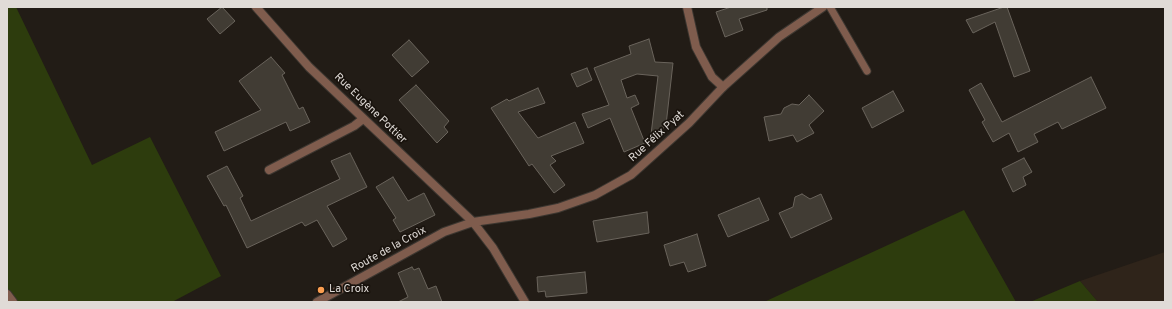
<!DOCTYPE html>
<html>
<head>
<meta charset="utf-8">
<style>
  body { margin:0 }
  #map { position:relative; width:1172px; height:309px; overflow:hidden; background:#221c16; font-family:Overpass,sans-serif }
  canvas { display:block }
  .frame { position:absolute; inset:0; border:8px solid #e0dbd7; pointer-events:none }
</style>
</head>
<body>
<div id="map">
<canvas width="1172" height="309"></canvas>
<div class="frame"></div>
</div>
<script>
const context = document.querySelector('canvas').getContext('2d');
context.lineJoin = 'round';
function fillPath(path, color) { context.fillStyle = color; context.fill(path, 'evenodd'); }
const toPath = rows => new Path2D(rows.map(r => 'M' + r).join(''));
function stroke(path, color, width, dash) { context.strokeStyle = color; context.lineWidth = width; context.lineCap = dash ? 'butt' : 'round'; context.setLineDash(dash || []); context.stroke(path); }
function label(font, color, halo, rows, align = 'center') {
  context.font = font + ' Overpass,sans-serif'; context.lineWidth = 3.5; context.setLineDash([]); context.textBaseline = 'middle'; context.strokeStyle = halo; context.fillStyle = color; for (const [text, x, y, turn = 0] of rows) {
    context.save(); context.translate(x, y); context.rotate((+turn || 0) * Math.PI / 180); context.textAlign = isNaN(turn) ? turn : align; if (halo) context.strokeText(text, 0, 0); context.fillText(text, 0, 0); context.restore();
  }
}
fillPath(toPath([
  [1165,252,1165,302,1098,302,1080,281]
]), '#2f241a');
fillPath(toPath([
  [7,7,16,7,92,165,150,137,221,276,172,302,7,302],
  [964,210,1016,302,764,302],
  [1080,281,1098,302,1030,302]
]), '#2d3c0d');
const building = toPath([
  [222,7,235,21,220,34,207,19,222,7],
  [731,7,767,7,767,10,739,19,743,30,725,37,716,12,731,7],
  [1004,7,1007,7,1030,71,1014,77,995,22,973,33,966,20,1004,7],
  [649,39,655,62,673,63,666,125,650,143,658,76,637,74,621,80,627,98,635,95,639,104,631,108,645,143,624,152,610,118,588,128,582,114,609,105,594,68,631,54,629,46,649,39],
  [409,40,429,62,412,77,392,55,409,40],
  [271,57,285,73,282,75,299,109,303,107,310,122,290,131,286,122,224,151,215,132,261,110,239,81,271,57],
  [587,68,592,80,577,87,571,74,587,68],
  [1091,77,1106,108,1062,129,1058,122,1034,134,1038,142,1018,152,1009,133,993,142,982,122,985,120,969,90,981,83,1002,122,1091,77],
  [416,85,449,121,444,127,448,132,437,143,399,100,416,85],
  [538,88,545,103,518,112,538,138,575,122,584,143,551,156,556,161,550,165,565,185,554,193,532,164,529,166,491,108,507,99,509,101,538,88],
  [893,91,904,111,872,128,862,108,893,91],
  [809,95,824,111,809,125,814,133,797,142,793,135,769,141,764,117,781,114,784,108,792,104,799,105,809,95],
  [350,153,367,187,327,206,347,239,333,247,317,220,305,226,302,222,247,248,226,205,224,206,207,176,227,166,243,196,240,198,251,221,340,179,331,161,350,153],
  [1024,158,1032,172,1023,177,1026,185,1013,192,1002,169,1024,158],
  [393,177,408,201,424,193,435,215,400,232,393,220,396,218,376,187,393,177],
  [802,194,810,199,821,194,832,219,791,238,779,213,793,207,795,197,802,194],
  [759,198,769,220,728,237,718,215,759,198],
  [647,212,649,233,597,242,593,221,647,212],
  [697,234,706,266,688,272,684,262,670,266,664,245,697,234],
  [412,267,414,270,419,268,428,289,436,286,442,302,398,302,408,297,398,273,412,267],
  [585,272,587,293,546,297,545,291,538,292,537,277,585,272]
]);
fillPath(building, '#413c34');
stroke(building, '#6a645c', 1);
const service = toPath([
  [830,7,867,71]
]);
const minor = toPath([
  [687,7,696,47,712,77,723,87],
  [269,170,354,126,363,119],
  [7,294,13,302],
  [317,302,444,232,473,222]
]);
const tertiary = toPath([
  [256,7,309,67,473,222,493,248,525,302],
  [473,222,529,214,558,208,595,195,631,175,689,123,723,87,779,37,823,7]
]);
stroke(service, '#3d3731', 9);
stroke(minor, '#3d3731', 10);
stroke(tertiary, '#3d3731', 10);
stroke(service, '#7f5c4d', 7);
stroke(minor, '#7f5c4d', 8);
stroke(tertiary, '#7f5c4d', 8);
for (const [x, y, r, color] of [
  [321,290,4,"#fb9e50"]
]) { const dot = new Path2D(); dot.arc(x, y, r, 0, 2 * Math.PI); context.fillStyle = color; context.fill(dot); stroke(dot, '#19130d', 1.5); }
label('11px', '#e0dbd7', '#19130d', [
  ["Rue Eugène Pottier",370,109,44],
  ["Rue Félix Pyat",657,137,-42],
  ["Route de la Croix",389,250,-29]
]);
label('11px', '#e0dbd7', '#19130d', [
  ["La Croix",329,290]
], 'left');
</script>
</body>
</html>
